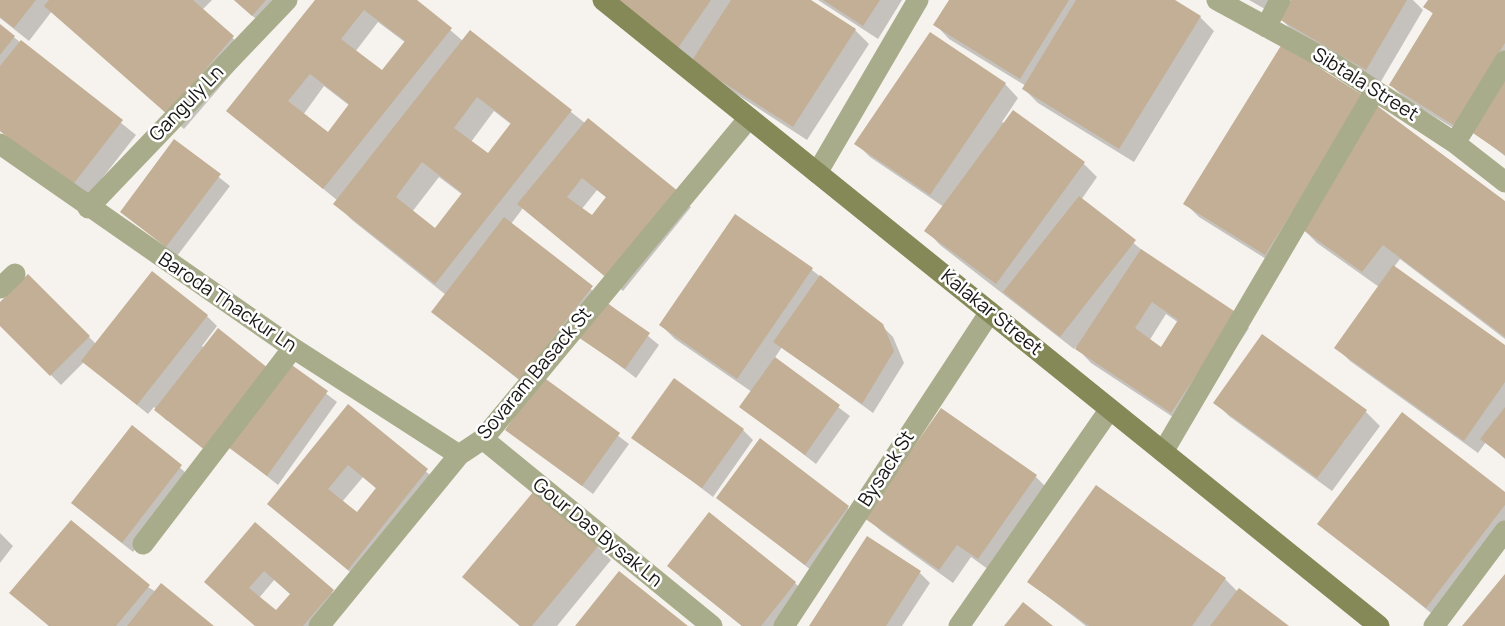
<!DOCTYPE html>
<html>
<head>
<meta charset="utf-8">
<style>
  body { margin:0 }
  canvas { display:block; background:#f6f2ed }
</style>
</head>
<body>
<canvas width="1505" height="626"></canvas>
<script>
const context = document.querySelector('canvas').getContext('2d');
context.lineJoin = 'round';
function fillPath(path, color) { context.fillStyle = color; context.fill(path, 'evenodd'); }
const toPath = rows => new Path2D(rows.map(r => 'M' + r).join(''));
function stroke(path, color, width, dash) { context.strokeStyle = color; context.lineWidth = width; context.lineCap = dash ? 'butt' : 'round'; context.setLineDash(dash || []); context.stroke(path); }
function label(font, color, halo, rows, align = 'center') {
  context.font = font + ' Manrope,sans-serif'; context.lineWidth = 5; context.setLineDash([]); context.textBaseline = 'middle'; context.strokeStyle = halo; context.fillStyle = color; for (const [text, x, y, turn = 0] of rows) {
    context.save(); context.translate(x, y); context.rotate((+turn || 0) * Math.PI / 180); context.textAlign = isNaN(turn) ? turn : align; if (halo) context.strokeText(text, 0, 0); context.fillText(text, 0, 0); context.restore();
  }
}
fillPath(toPath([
  [0,0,212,0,202,10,249,53,184,129,52,11,29,41,0,18],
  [234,0,295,0,269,30],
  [317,0,415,0,463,41,470,32,691,207,623,291,523,208,511,224,659,345,636,378,579,335,544,380,629,444,593,494,507,430,534,392,433,311,446,295,352,220,336,204,338,201,229,111],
  [378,22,406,43,383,73,355,52],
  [324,86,350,106,329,134,303,115],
  [494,111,512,125,488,156,471,142],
  [439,177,463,195,436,230,412,212],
  [597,190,607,198,592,218,581,210],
  [604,0,808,0,855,30,869,44,807,140,707,75],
  [818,0,902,0,878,39],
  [951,0,1172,0,1200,17,1214,31,1134,162,1038,103,1024,89,1026,86,949,39,936,25],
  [1249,0,1279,0,1272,13],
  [1293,0,1413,0,1423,10,1380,83,1295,33,1281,19],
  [1430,0,1505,0,1505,156,1474,132,1470,138,1405,99,1391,85,1434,15,1426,7],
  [0,26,136,135,86,199,0,131],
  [1005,84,1018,98,1002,122,1083,163,1097,177,1081,200,1148,255,1235,314,1249,328,1185,425,1091,363,1076,347,1074,349,940,245,927,231,944,207,870,157,857,144],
  [1166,314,1179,323,1161,349,1149,341],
  [174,142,230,186,177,256,122,212],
  [1185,203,1505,203,1505,339,1400,259,1394,267,1505,347,1505,459,1486,442,1478,453,1350,361,1336,347,1379,287,1317,243,1303,229,1279,267,1199,217],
  [736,217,812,270,882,326,893,337,904,363,873,413,782,347,774,359,850,416,816,464,742,407,752,392,675,339,661,325],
  [28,276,96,344,207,316,217,326,202,346,204,348,278,380,289,365,337,402,278,485,228,445,166,420,154,407,148,414,84,362,61,385,0,324,0,304],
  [1263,337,1366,412,1380,426,1332,491,1229,416,1215,402],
  [348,407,441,484,362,582,269,504],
  [363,477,377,489,357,514,342,502],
  [132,428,191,477,133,552,84,513],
  [743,430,753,440,713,497,634,437],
  [761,441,859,517,816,574,718,498],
  [1036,477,1049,490,992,572,971,557,953,583,881,531,867,518],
  [1505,494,1505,537,1441,621,1319,523],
  [256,525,343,602,322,626,256,626,217,592],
  [275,579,292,595,276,613,259,598],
  [0,533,13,546,0,563],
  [598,547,611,560,557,626,520,626,464,577],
  [920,573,930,583,902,626,811,626],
  [679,576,795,583,805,593,779,626,742,626],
  [1225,579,1238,592,1287,626,1086,626,1029,582],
  [148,587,212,626,49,626,26,606]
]), '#0003');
fillPath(toPath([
  [0,0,36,0,14,28,0,17],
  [49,0,193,0,234,36,167,114,44,6],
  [234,0,266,0,252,16],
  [315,0,417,0,452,28,323,189,226,111],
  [364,10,405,41,382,70,341,39],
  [310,74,349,104,328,132,288,101],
  [607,0,711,0,678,48],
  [731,0,811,0,856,29,793,127,691,62],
  [823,0,880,0,863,26],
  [949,0,1069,0,1020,79,933,25],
  [1076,0,1175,0,1201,16,1119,149,1022,89],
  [1291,0,1407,0,1366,70,1279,19],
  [1428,0,1505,0,1505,43,1455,126,1389,85,1433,13,1423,7],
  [0,24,15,36,0,55],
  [470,30,572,110,435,284,333,204],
  [477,97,511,123,488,153,454,128],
  [422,162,462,193,435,228,396,197],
  [930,32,1006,83,930,195,854,144],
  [21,40,123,120,71,187,0,131,0,66],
  [1282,44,1364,96,1265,255,1183,204],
  [1505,81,1505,155,1470,131],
  [1372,102,1505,201,1505,337,1383,245,1362,272,1299,227],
  [1013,110,1085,162,996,284,924,231],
  [588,118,679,192,608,279,517,204],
  [582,178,606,197,592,215,567,197],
  [174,139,221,174,166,247,120,212],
  [1079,196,1136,240,1060,337,1003,292],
  [735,214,813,268,737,379,659,325],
  [504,217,593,286,520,380,431,312],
  [1141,249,1237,313,1171,413,1075,349],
  [1152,302,1178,320,1161,347,1135,328],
  [1393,265,1505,345,1505,382,1464,441,1334,348],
  [152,271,208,315,137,405,81,361],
  [28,274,90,336,50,376,0,326,0,302],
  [820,275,883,324,894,351,862,404,773,342],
  [604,301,650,333,625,369,578,337],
  [218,328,269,369,206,451,154,410],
  [1262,334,1367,410,1317,478,1213,403],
  [775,357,840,405,805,455,739,407],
  [289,363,328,391,267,476,228,447],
  [543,377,620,433,582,486,505,430],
  [674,378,744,429,702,488,631,438],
  [348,404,428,469,348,570,267,504],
  [348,465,376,488,357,512,328,489],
  [1505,407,1505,458,1480,439],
  [941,408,1037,475,978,559,957,545,939,570,864,518],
  [1402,412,1505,492,1505,505,1426,608,1317,524],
  [132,425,182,465,122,543,71,503],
  [760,438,849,506,805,565,716,498],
  [1096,485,1226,578,1192,626,1089,626,1027,582],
  [534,491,599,545,532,626,520,626,462,577],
  [709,512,796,582,761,626,742,626,667,566],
  [71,520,150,585,116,626,49,626,9,593],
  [255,522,334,590,303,626,255,626,204,582],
  [264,571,290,594,276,610,249,588],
  [867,536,921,571,886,626,809,626],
  [619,571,688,626,575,626],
  [1505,574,1505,626,1462,626],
  [161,583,214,626,127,626],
  [1239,588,1289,626,1210,626],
  [1023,602,1053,626,1004,626]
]), '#c2af95');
stroke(toPath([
  [1217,0,1333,63,1455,143,1505,182],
  [1266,27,1280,0],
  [1455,143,1505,61],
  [0,144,293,348,459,455],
  [817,173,918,0],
  [88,208,287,0],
  [0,288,15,274],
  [483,439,712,626],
  [1163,452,1375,91],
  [143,544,293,348],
  [319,626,459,455,483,439,749,118],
  [784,626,990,312],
  [959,626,1110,409]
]), '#a9ac8b', 21);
stroke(toPath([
  [1434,626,1505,531]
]), '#a9ac8b', 21);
stroke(toPath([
  [603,0,1379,626]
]), '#858957', 21);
label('19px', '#171614', '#fff', [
  ["Sibtala Street",1365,85,32],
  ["Ganguly Ln",187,104,-46],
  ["Baroda Thackur Ln",227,303,34],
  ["Kalakar Street",991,313,39],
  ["Sovaram Basack St",535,374,-50],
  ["Bysack St",887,469,-57],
  ["Gour Das Bysak Ln",597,533,39]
]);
</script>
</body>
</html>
